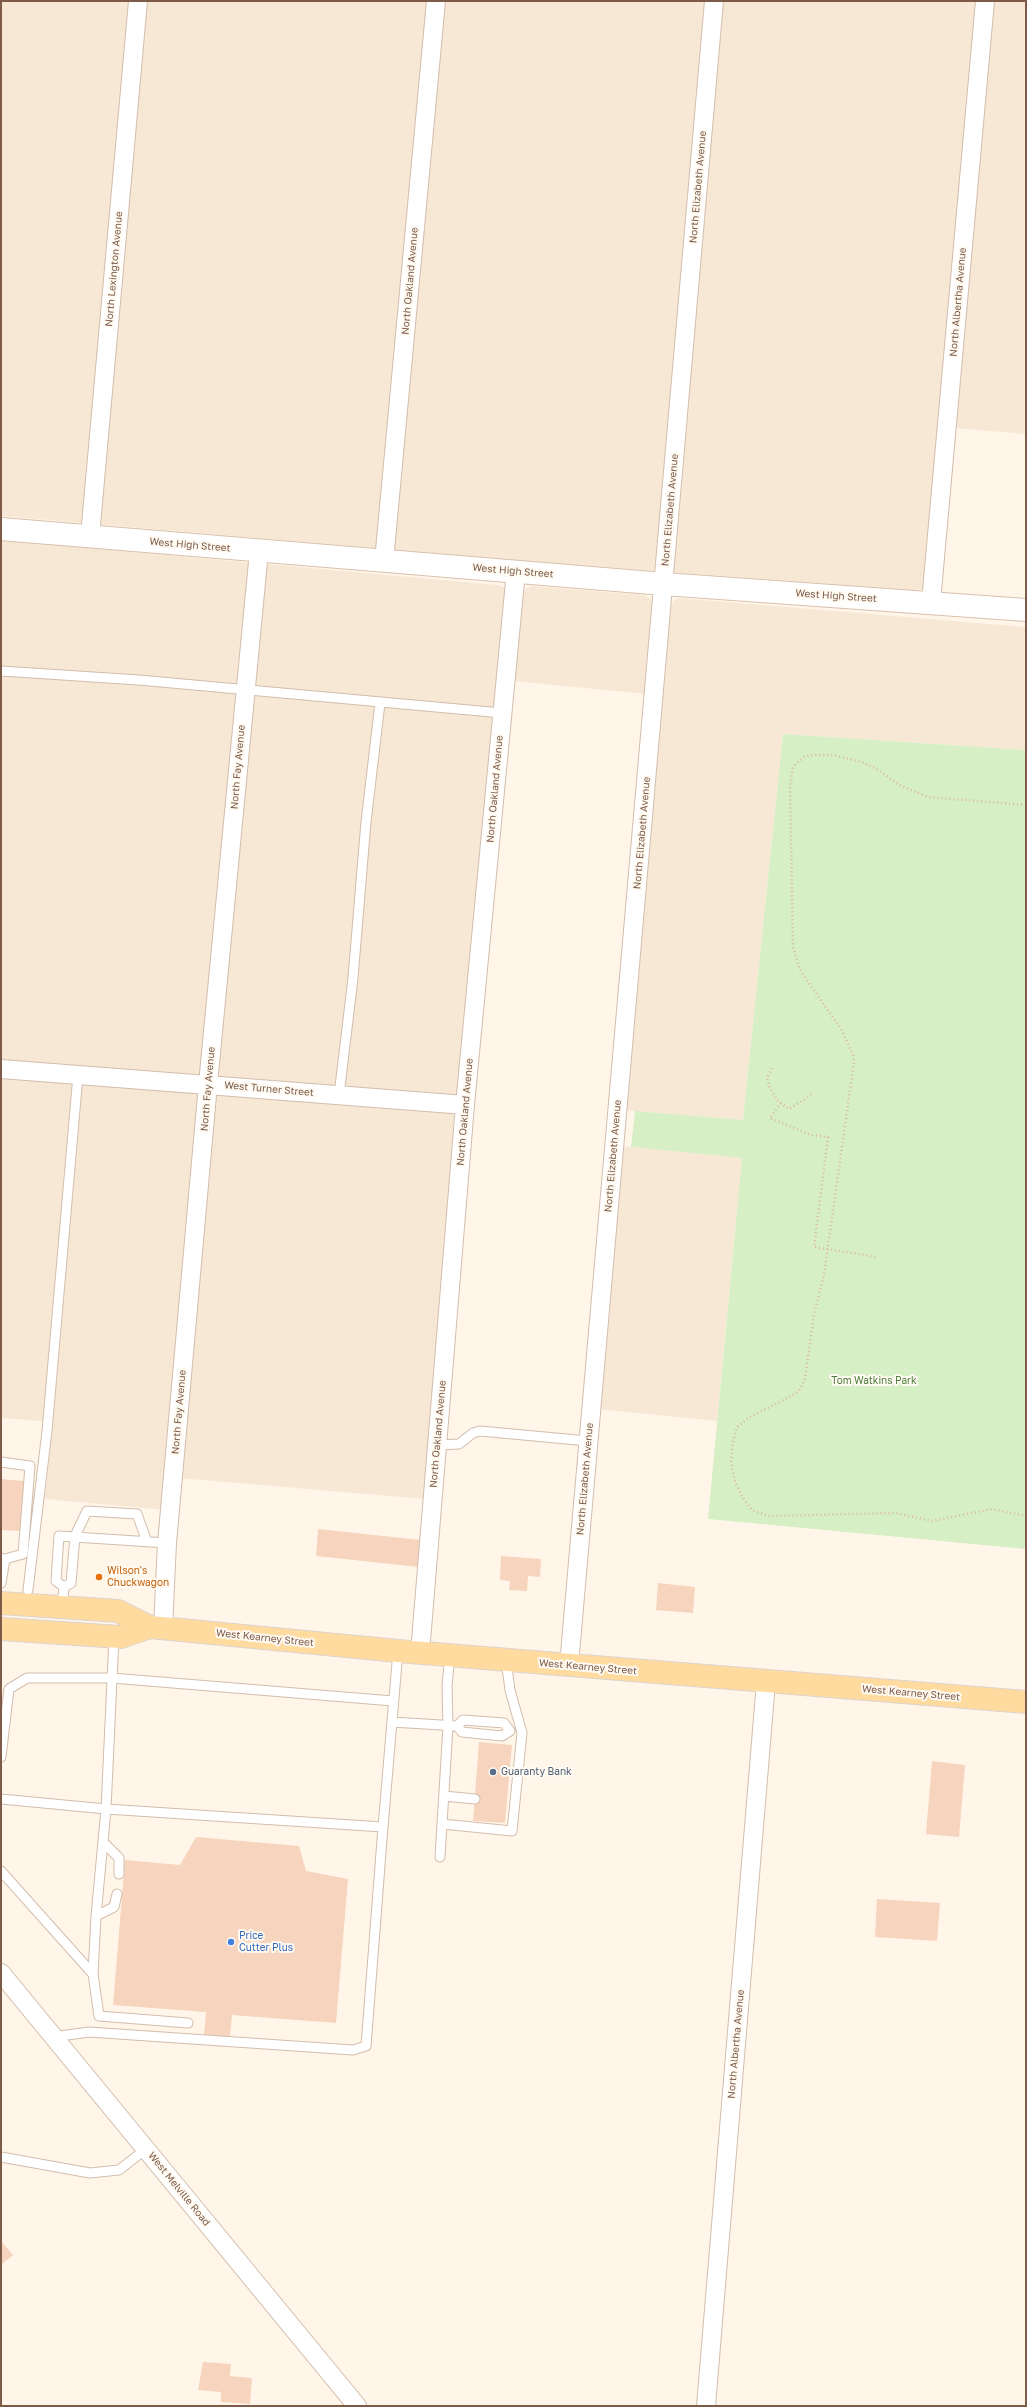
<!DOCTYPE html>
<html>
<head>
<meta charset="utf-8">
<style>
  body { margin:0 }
  #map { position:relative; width:1027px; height:2407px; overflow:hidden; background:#fff6e9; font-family:"Golos Text",sans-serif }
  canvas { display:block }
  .frame { position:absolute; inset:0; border:2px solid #7d5b48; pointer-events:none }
</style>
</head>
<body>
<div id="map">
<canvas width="1027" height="2407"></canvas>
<div class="frame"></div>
</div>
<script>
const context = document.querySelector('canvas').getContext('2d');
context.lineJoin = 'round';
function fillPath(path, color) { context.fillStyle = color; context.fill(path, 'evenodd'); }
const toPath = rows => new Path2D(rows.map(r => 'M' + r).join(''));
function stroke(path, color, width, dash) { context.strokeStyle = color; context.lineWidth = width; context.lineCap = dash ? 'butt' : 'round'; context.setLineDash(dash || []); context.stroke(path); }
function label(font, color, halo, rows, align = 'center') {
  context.font = font + ' "Golos Text",sans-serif'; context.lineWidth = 4; context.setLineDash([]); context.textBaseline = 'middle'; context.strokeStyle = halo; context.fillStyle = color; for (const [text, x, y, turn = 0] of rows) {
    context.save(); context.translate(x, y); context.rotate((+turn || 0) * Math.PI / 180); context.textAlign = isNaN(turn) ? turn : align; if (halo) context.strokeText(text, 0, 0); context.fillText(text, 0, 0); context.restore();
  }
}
fillPath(toPath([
  [1,1,1026,1,1026,434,941,427,927,583,923,589,911,590,537,562,1,516],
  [1,540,498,585,506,588,425,1499,167,1477,165,1510,45,1499,53,1422,1,1418],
  [532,586,644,595,652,600,654,608,646,694,513,681,522,597,524,590],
  [679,598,1026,627,1026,750,783,734,743,1120,623,1110,671,607,673,601],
  [622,1146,742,1158,717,1421,597,1409]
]), '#f7e8d6');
fillPath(toPath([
  [783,734,1026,750,1026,1549,708,1519,742,1158,631,1147,635,1111,743,1120]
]), '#d6efc5');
fillPath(toPath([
  [1,1479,24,1481,21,1531,1,1530],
  [318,1529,421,1540,419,1567,316,1556],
  [501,1556,541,1559,540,1577,528,1576,527,1591,509,1590,510,1581,500,1580],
  [658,1583,695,1587,693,1613,656,1610],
  [479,1742,512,1745,505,1823,473,1821],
  [932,1761,965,1765,959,1837,926,1834],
  [196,1837,299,1846,306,1871,348,1879,336,2023,232,2015,230,2038,204,2036,206,2012,113,2005,125,1860,180,1865],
  [877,1899,940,1903,937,1941,875,1937],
  [1,2241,13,2255,1,2265],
  [203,2362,231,2364,230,2376,252,2378,250,2404,221,2402,221,2392,198,2390]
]), '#f7d4bd');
const lane = toPath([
  [1,671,139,680,502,713],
  [339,1095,353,978,366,822,380,703],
  [437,1445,459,1444,473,1433,480,1431,588,1441],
  [1,1462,30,1466,23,1554,5,1559],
  [1,1558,5,1559,1,1583],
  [64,1587,56,1581,59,1536,167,1543],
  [28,1590,47,1431,78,1075],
  [62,1607,64,1587,71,1583,75,1536,87,1511,137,1514,147,1542],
  [392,1722,457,1726,462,1732,502,1736,510,1731,504,1723,463,1720,457,1726],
  [1,1757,9,1689,27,1678,112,1678,393,1701],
  [444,1796,475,1799],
  [1,1799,106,1809,383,1827,366,2046,353,2050,89,2032,53,2037],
  [442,1824,512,1831,522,1733,510,1690,506,1660],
  [383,1827,398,1651],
  [103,1842,119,1858,119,1874],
  [440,1857,448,1726,447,1685,450,1655],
  [1,1871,93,1974,99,2016,188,2023],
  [96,1916,114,1907,117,1894],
  [93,1974,96,1916,106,1809,114,1637],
  [1,2157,90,2173,119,2170,146,2149]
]);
const street = toPath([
  [90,536,138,1],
  [384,561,436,1],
  [931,602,985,1],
  [1,1069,465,1105],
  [163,1628,167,1543,208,1084,259,551],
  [420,1653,465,1105,516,571],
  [569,1665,714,1],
  [1,1973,357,2406],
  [706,2406,766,1682]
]);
const secondary = toPath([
  [1,529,664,584,1026,610]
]);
const primary = toPath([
  [1,1603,118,1611,150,1627,398,1651,1026,1702],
  [1,1629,121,1637,150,1627]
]);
stroke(lane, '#d3bdac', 11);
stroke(street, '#d3bdac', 20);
stroke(secondary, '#d9c0ac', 24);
stroke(primary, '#ddd4cf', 24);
stroke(toPath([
  [1026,805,928,797,901,786,875,768,862,762,833,755,811,755,804,757,793,767,790,786,793,947,800,970,841,1029,853,1055,854,1062,824,1274,814,1314,805,1379,801,1388,795,1394,750,1417,737,1427,733,1442,731,1461,735,1482,743,1498,752,1510,768,1516,896,1513,932,1521,992,1509,1026,1516],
  [772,1068,767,1078,770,1088,777,1100,789,1109,807,1098,813,1092],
  [781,1103,770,1118,811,1135,828,1137,814,1247,878,1257]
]), '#ddb79f', 2.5, [1, 3]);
stroke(lane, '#fff', 9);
stroke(street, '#fff', 18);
stroke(secondary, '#fff', 22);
stroke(primary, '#ffdba0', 22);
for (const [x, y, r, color] of [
  [99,1577,4,"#e8710a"],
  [493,1772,4,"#5c6f8a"],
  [231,1942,4,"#3f7fe0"]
]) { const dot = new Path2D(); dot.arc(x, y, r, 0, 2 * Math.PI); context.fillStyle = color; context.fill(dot); stroke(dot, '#fffaf2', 1.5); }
label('10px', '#7d5b48', '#fffaf2', [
  ["North Elizabeth Avenue",698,187,-85],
  ["North Lexington Avenue",114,269,-85],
  ["North Oakland Avenue",410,281,-85],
  ["North Albertha Avenue",958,302,-85],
  ["North Elizabeth Avenue",670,510,-85],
  ["West High Street",190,545,5],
  ["West High Street",513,571,5],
  ["West High Street",836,596,4],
  ["North Fay Avenue",238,767,-85],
  ["North Oakland Avenue",495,789,-85],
  ["North Elizabeth Avenue",642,833,-85],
  ["North Fay Avenue",208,1089,-85],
  ["West Turner Street",269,1089,5],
  ["North Oakland Avenue",465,1112,-85],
  ["North Elizabeth Avenue",613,1156,-85],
  ["North Fay Avenue",179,1412,-85],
  ["North Oakland Avenue",438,1434,-85],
  ["North Elizabeth Avenue",585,1479,-85],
  ["West Kearney Street",265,1638,6],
  ["West Kearney Street",588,1667,5],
  ["West Kearney Street",911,1693,5],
  ["North Albertha Avenue",736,2044,-85],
  ["West Melville Road",179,2189,51]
]);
label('10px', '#4f7e3c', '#fffaf2', [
  ["Tom Watkins Park",874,1381]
]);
label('10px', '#c56008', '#fffaf2', [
  ["Wilson's",107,1571],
  ["Chuckwagon",107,1583]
], 'left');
label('10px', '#4e5e75', '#fffaf2', [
  ["Guaranty Bank",501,1772]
], 'left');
label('10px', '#366cbe', '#fffaf2', [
  ["Price",239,1936],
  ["Cutter Plus",239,1948]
], 'left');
</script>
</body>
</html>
